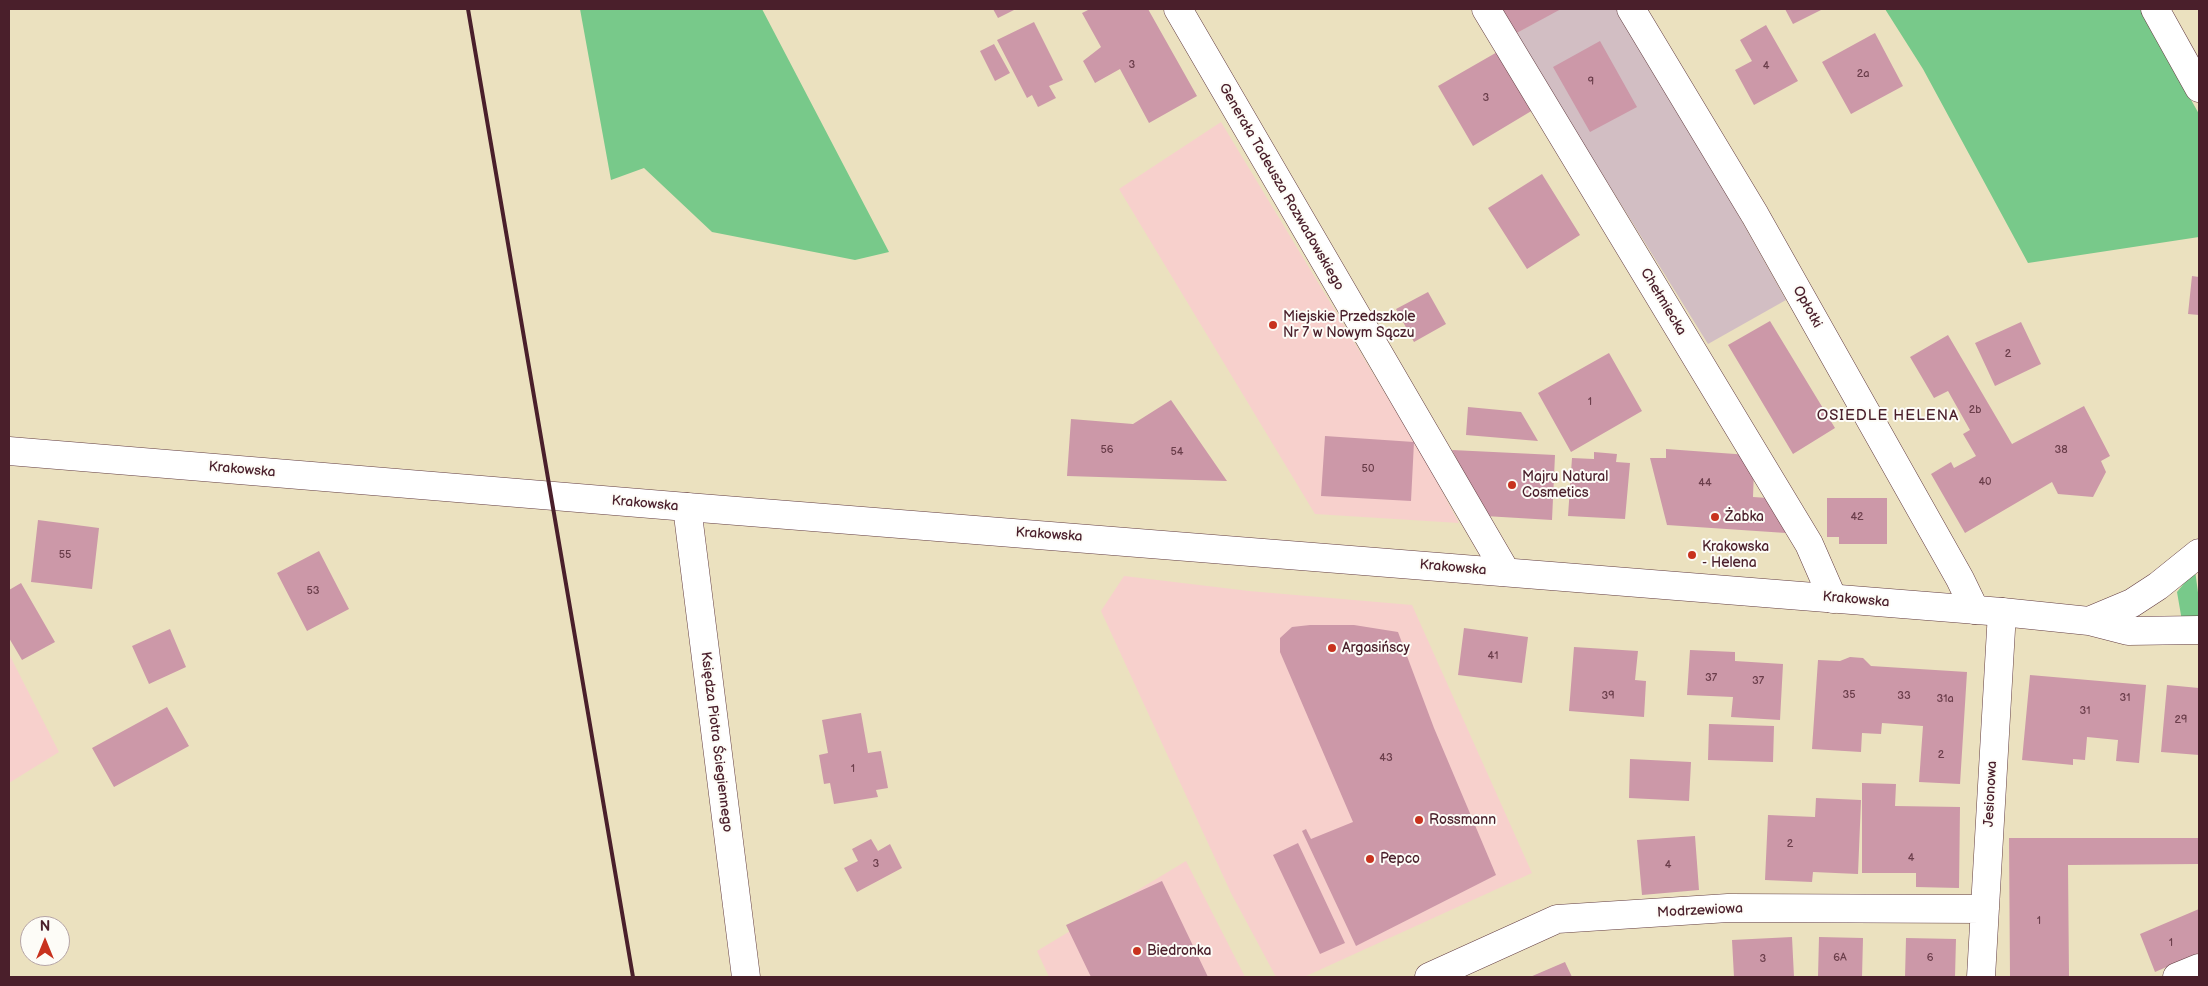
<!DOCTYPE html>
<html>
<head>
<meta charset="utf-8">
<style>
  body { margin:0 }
  #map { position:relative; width:2208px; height:986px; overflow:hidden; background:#ebe1bf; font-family:"Balsamiq Sans",sans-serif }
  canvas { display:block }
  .frame { position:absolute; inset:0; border:10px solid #4a1f2b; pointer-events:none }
  .north { position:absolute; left:20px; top:916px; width:50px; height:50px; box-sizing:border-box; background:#fdfcf7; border:1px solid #b5a4a5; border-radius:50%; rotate:0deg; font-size:14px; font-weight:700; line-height:20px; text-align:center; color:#4a1f2b }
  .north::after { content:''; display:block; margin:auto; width:18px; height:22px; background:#c8321e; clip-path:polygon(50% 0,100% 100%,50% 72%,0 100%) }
</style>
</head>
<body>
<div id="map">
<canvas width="2208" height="986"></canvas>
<div class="frame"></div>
<div class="north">N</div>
</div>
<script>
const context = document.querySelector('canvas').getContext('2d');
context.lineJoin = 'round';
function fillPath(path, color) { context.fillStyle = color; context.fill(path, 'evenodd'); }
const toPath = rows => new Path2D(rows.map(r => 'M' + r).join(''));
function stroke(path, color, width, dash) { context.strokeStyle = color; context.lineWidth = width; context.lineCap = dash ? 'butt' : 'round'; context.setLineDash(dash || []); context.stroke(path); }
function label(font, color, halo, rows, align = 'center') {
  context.font = font + ' "Balsamiq Sans",sans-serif'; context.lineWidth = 4; context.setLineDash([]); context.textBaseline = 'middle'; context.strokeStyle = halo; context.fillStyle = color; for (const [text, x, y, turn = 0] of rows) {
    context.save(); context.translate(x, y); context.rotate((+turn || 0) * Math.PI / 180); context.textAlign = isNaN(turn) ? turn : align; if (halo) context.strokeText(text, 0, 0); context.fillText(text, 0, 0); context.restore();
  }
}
fillPath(toPath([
  [1221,122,1426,461,1459,523,1315,514,1119,189],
  [1124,576,1249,591,1412,605,1532,873,1304,977,1276,977,1231,893,1101,611],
  [9,654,59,752,9,783],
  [1186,861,1245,977,1049,977,1037,951]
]), '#f7d0cc');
fillPath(toPath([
  [1559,9,1623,9,1786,300,1708,344,1515,34]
]), '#d2bec3');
fillPath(toPath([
  [580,9,762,9,889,252,855,260,712,232,644,168,611,180],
  [1885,9,2140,9,2199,114,2199,237,2028,263,1923,69],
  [2195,570,2199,600,2199,620,2182,621,2177,592]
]), '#78c98a');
fillPath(toPath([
  [993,9,1016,9,998,18],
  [1090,9,1148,9,1197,96,1149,123,1120,69,1095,83,1083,61,1101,47,1082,13],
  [1501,9,1561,9,1515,34],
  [1785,9,1823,9,1793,24],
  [1034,22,1063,80,1049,86,1056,98,1038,107,1032,95,1027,98,997,40],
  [1766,25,1798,81,1754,105,1735,70,1752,61,1740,40],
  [1875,33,1903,86,1851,114,1822,62],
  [1600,41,1637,107,1590,132,1553,67],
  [994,44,1010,73,995,81,980,51],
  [1499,51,1533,110,1473,146,1438,86],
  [1542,174,1580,235,1527,269,1488,208],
  [2192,276,2199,277,2199,315,2188,314],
  [1428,292,1446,324,1414,342,1396,309],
  [1770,321,1835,428,1793,454,1728,345],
  [2021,322,2041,364,1995,386,1975,343],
  [1948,335,2012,444,2084,406,2110,456,2101,461,2106,472,2093,497,2058,494,2052,482,1965,533,1931,474,1951,462,1954,468,1976,456,1963,434,1970,430,1948,391,1934,398,1910,357],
  [1609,353,1642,411,1571,452,1538,393],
  [1171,400,1227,481,1067,476,1071,419,1133,424],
  [1468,407,1521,412,1538,441,1466,435],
  [1325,436,1414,442,1411,501,1321,496],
  [1666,449,1749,455,1754,469,1753,497,1768,498,1786,533,1667,525,1650,458,1666,458],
  [1452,450,1555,455,1552,520,1485,516],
  [1594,452,1617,454,1616,462,1630,463,1625,519,1568,516,1572,458,1594,459],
  [1827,498,1887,498,1887,544,1839,544,1839,537,1827,537],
  [38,520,99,528,92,589,31,582],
  [319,551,349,609,307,631,277,573],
  [21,583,55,642,22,660,9,638,9,590],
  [1310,625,1354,625,1398,632,1434,728,1496,875,1356,946,1302,831,1306,829,1311,839,1353,822,1280,652,1280,638,1292,627],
  [1464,628,1528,637,1522,683,1458,675],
  [170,629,186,667,149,684,132,646],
  [1574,647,1638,651,1635,680,1646,681,1644,717,1569,711],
  [1690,650,1735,652,1735,661,1783,664,1780,720,1731,717,1733,697,1687,695],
  [1850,657,1863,658,1871,666,1967,672,1960,784,1919,782,1923,726,1882,723,1881,734,1862,733,1861,752,1812,749,1818,660,1840,661],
  [2030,675,2146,685,2139,763,2116,761,2118,740,2087,737,2085,760,2073,759,2073,765,2022,760],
  [2167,685,2199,688,2199,755,2161,752],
  [167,707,189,746,114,787,92,748],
  [861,713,868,753,881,751,888,788,876,790,878,797,834,804,830,783,824,784,819,755,828,753,822,720],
  [1709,724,1774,726,1773,762,1708,760],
  [1630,759,1691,762,1689,801,1629,798],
  [1862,783,1896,784,1895,806,1960,807,1959,888,1916,887,1916,873,1862,873],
  [1816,798,1861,800,1858,874,1813,872,1812,882,1765,880,1768,815,1815,817],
  [1695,836,1699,890,1642,895,1637,840],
  [2009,838,2199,838,2199,864,2068,865,2069,977,2010,977],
  [871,839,878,851,890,844,902,868,857,892,844,868,858,861,852,849],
  [1298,843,1345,943,1320,954,1273,855],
  [1162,881,1208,977,1091,977,1066,925],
  [2199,909,2199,953,2155,972,2140,934],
  [1792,937,1794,977,1734,977,1732,940],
  [1819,937,1863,938,1862,977,1818,977],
  [1906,938,1956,939,1955,977,1905,977],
  [1565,962,1572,977,1530,977]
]), '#cc98a8');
const minor = toPath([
  [1178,9,1506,572],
  [1486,9,1809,544,1833,599],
  [1631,9,1755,215,1960,579,1975,610],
  [2155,9,2199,88],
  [687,507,746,977],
  [1429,977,1557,919,1728,908,1985,909],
  [1981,977,2002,612],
  [2177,977,2199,968]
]);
const secondary = toPath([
  [9,451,687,507,2002,612,2089,621,2128,631,2199,630],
  [2089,621,2132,603,2158,586,2199,553]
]);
stroke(minor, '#623c41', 29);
stroke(secondary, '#623c41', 29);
stroke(minor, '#fff', 28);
stroke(secondary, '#fff', 28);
stroke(toPath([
  [468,9,633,977]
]), '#4a1f2b', 4);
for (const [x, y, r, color] of [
  [1273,325,5,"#c8321e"],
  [1512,485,5,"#c8321e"],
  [1715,517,5,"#c8321e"],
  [1692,555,5,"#c8321e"],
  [1332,648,5,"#c8321e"],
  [1419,820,5,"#c8321e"],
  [1370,859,5,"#c8321e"],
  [1137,951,5,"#c8321e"]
]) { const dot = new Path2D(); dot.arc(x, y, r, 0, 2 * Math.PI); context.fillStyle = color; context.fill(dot); stroke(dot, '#fdfcf7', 2); }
label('11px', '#6a3d4a', null, [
  ["3",1132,65],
  ["4",1766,66],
  ["2a",1863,74],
  ["9",1591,82],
  ["3",1486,98],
  ["2",2008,354],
  ["1",1590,402],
  ["2b",1975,410],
  ["56",1107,450],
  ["38",2061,450],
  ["54",1177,452],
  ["50",1368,469],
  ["40",1985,482],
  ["44",1705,483],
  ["42",1857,517],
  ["55",65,555],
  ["53",313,591],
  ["41",1493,656],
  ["37",1711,678],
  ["37",1758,681],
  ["35",1849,695],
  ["39",1608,696],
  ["33",1904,696],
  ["31",2125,698],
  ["31a",1945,699],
  ["31",2085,711],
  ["29",2181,720],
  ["2",1941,755],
  ["43",1386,758],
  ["1",853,769],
  ["2",1790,844],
  ["4",1911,858],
  ["3",876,864],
  ["4",1668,865],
  ["1",2039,921],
  ["1",2171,943],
  ["6A",1840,958],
  ["6",1930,958],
  ["3",1763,959]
]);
label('14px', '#4a1f2b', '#fdfcf7', [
  ["Generała Tadeusza Rozwadowskiego",1281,187,60],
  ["Chełmiecka",1663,302,59],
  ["Opłotki",1807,307,61],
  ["Krakowska",242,470,5],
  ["Krakowska",645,504,5],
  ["Krakowska",1049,535,4],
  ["Krakowska",1453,568,5],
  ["Krakowska",1856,600,5],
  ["Księdza Piotra Ściegiennego",716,742,83],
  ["Jesionowa",1991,794,-87],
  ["Modrzewiowa",1700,911,-3]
]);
label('14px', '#4a1f2b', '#fdfcf7', [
  ["Miejskie Przedszkole",1283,317],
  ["Nr 7 w Nowym Sączu",1283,333],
  ["Majru Natural",1522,477],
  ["Cosmetics",1522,493],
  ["Żabka",1725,517],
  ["Krakowska",1702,547],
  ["- Helena",1702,563],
  ["Argasińscy",1342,648],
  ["Rossmann",1429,820],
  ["Pepco",1380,859],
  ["Biedronka",1147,951]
], 'left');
context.letterSpacing = '1px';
label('15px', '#4a1f2b', '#fdfcf7', [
  ["OSIEDLE HELENA",1888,416]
]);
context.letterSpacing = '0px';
</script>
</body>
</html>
